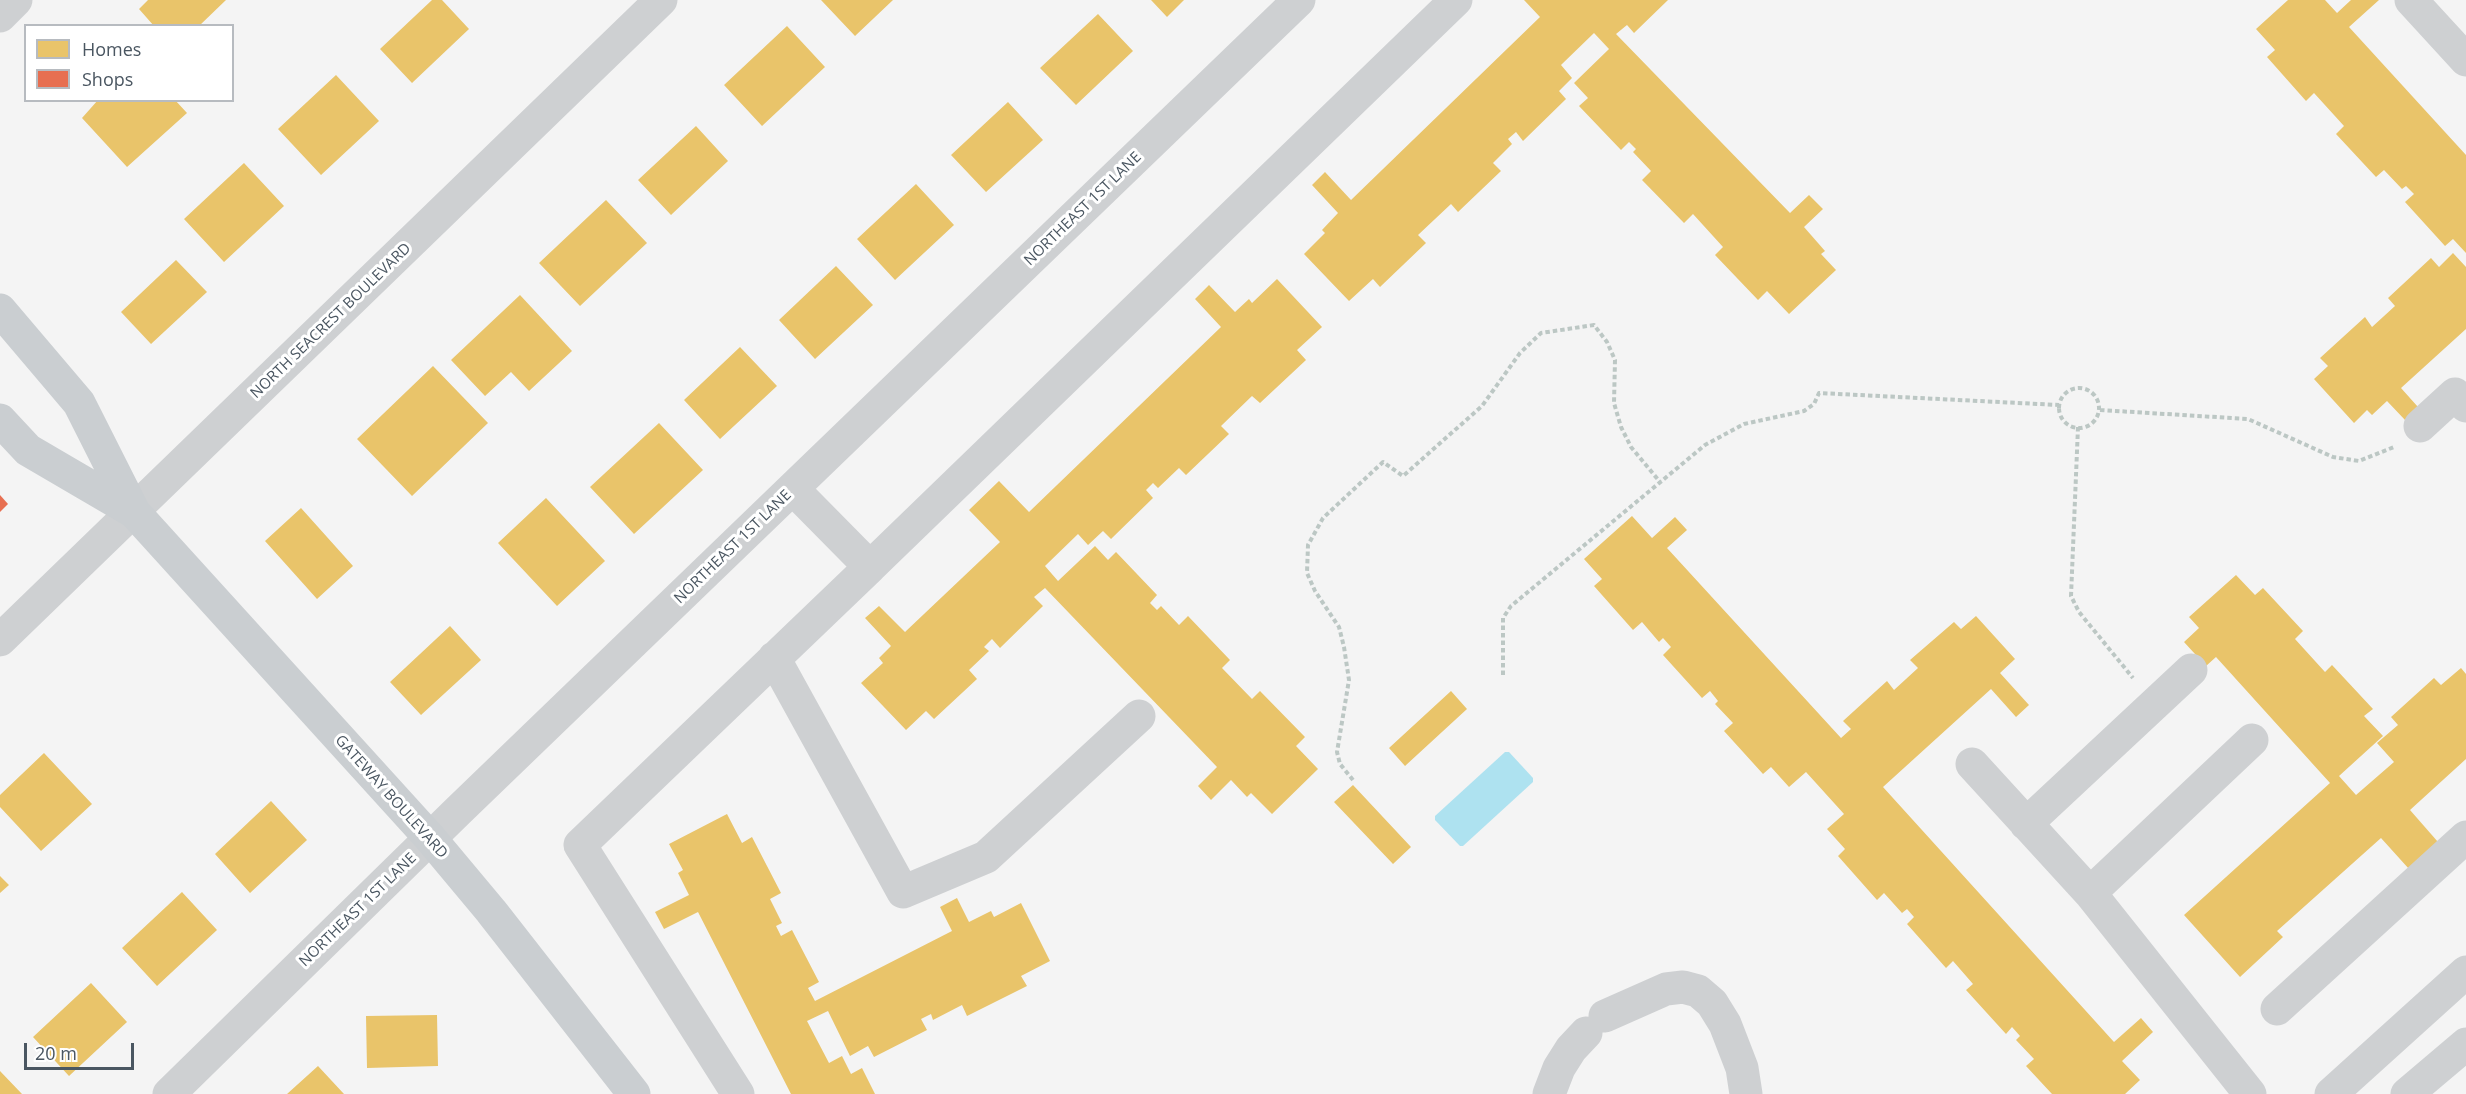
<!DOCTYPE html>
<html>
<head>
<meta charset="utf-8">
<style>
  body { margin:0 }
  #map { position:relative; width:2466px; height:1094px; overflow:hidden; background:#f4f4f4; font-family:"Open Sans",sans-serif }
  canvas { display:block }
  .legend { position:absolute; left:24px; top:24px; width:210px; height:78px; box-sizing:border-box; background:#fff; border:2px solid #b7bbc0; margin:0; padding:8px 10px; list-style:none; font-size:18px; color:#4a5661 }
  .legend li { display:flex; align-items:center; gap:12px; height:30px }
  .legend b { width:30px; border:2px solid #b7bbc0 }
  .scale { position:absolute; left:24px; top:1043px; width:110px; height:27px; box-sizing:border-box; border:3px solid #4a5661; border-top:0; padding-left:8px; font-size:18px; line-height:21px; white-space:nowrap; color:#4a5661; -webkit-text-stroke:4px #fff; paint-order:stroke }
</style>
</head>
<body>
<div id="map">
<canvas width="2466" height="1094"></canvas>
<ul class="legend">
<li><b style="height:16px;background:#e9c46a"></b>Homes</li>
<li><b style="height:16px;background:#e76f51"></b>Shops</li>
</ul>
<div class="scale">20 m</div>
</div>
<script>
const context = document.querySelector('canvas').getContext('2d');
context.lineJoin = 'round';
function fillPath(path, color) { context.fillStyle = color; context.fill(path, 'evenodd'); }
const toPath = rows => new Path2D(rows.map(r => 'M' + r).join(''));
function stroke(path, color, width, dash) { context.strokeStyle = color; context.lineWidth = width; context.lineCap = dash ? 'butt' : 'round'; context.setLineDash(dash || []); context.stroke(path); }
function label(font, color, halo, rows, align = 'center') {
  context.font = font + ' "Open Sans",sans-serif'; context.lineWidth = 6; context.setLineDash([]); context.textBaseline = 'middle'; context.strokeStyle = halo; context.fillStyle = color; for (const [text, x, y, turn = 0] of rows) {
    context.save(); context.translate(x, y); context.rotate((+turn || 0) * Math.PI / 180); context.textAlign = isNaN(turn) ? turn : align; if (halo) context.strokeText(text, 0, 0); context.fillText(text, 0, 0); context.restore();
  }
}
fillPath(toPath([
  [1505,752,1509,752,1533,778,1533,782,1463,846,1460,846,1435,820,1435,816]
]), '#aee2f0');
fillPath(toPath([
  [148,0,226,0,199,26,154,26,139,9],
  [432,0,442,0,469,29,412,83,380,49],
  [821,0,893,0,855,36],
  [1151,0,1184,0,1167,17],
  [1524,0,1668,0,1634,33,1627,25,1616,34,1790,213,1809,195,1823,209,1804,227,1825,251,1821,254,1836,270,1789,314,1767,291,1758,300,1715,255,1723,247,1693,214,1684,223,1642,180,1651,171,1633,152,1636,149,1629,142,1621,150,1579,106,1588,98,1574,83,1609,49,1594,33,1561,65,1572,78,1559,91,1566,99,1523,141,1516,132,1508,139,1512,144,1493,163,1501,171,1458,212,1451,204,1418,235,1426,243,1380,287,1373,279,1349,301,1304,254,1325,233,1322,230,1338,213,1312,185,1325,172,1351,200,1540,17],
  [2288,0,2325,0,2337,13,2351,0,2379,0,2349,27,2466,155,2466,253,2453,239,2445,246,2405,202,2414,194,2406,186,2402,189,2384,170,2376,177,2336,134,2344,126,2314,93,2306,101,2267,57,2275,50,2256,29],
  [1098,14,1133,51,1076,105,1040,68],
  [787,26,825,67,762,126,724,85],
  [336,75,379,121,321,175,278,129],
  [98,100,175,100,187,113,127,167,82,118],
  [1008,102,1043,140,986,192,951,155],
  [696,126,728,161,671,215,638,180],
  [244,163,284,206,224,262,184,219],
  [916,184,954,225,895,280,857,239],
  [606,200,647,243,580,306,539,263],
  [2453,253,2466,267,2466,329,2401,388,2418,407,2405,420,2387,401,2372,415,2367,410,2354,423,2314,379,2328,366,2320,358,2365,317,2372,327,2395,306,2388,298,2431,258,2439,267],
  [176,260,207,292,151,344,121,312],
  [836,266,873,305,815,359,779,320],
  [1277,279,1322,327,1297,350,1306,360,1260,403,1252,396,1221,426,1229,434,1186,475,1179,468,1158,488,1153,483,1146,490,1153,498,1111,539,1103,531,1088,545,1078,534,1045,566,1058,581,1095,546,1108,560,1116,552,1157,595,1150,603,1157,610,1161,606,1179,625,1188,616,1230,660,1222,668,1252,699,1260,691,1305,737,1296,746,1318,769,1272,814,1251,793,1247,797,1231,780,1211,800,1198,786,1217,767,1045,588,1034,597,1043,606,1000,648,992,639,984,647,989,651,969,670,977,679,934,719,926,711,906,730,861,683,883,663,879,658,891,646,865,618,879,606,905,632,1000,542,969,510,999,481,1029,512,1221,327,1195,299,1209,285,1235,312,1249,299,1252,303],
  [520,295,572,351,529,391,511,372,485,396,451,360],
  [740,347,777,386,720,439,684,400],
  [433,366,488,423,412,496,357,439],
  [659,423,703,470,634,534,590,487],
  [546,498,605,561,557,606,498,543],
  [301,508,353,566,317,599,265,541],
  [1632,516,1652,538,1675,517,1687,530,1667,548,1841,738,1851,729,1843,721,1887,681,1894,690,1918,668,1910,660,1954,622,1961,629,1976,616,2015,659,2000,673,2029,705,2016,717,1991,689,1883,787,2114,1042,2141,1018,2153,1032,2122,1061,2140,1080,2125,1094,2052,1094,2026,1066,2034,1059,2016,1040,2020,1036,2012,1027,2006,1034,1966,990,1973,984,1953,961,1946,968,1907,924,1914,917,1907,909,1902,913,1884,893,1877,900,1838,856,1845,849,1827,829,1844,814,1806,772,1789,787,1771,767,1763,774,1724,731,1733,723,1715,704,1718,701,1710,691,1702,698,1663,655,1671,647,1663,638,1659,642,1642,622,1633,630,1594,586,1602,579,1584,559],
  [2236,575,2255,595,2263,588,2303,631,2295,639,2325,672,2332,665,2373,709,2364,716,2383,736,2339,776,2356,795,2394,762,2377,743,2398,725,2391,717,2434,678,2441,685,2461,668,2466,674,2466,759,2410,810,2438,842,2409,869,2381,838,2277,931,2283,937,2240,977,2184,915,2330,783,2216,657,2206,666,2184,642,2199,628,2189,617],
  [450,626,481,660,421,715,390,682],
  [1451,691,1467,709,1405,766,1389,748],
  [44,753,92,804,41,851,0,807,0,795],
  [1353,785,1411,847,1393,864,1334,802],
  [271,801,307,840,250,893,215,854],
  [727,814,742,843,752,837,781,893,770,899,782,923,776,926,781,936,792,930,819,982,808,988,815,1001,952,931,940,907,957,898,969,922,991,911,994,917,1021,903,1050,961,1021,976,1027,986,967,1016,962,1005,933,1020,931,1014,921,1019,927,1030,874,1057,868,1046,850,1056,828,1011,807,1021,829,1063,842,1056,851,1074,862,1068,875,1094,791,1094,698,912,664,929,655,912,689,895,678,873,683,870,669,844],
  [0,876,9,885,0,893],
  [182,892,217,930,157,986,122,948],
  [91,983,127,1022,69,1076,33,1037],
  [437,1015,438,1066,367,1068,366,1016],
  [318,1066,344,1094,287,1094],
  [0,1071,22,1094,0,1094]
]), '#e9c46a');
fillPath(toPath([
  [0,495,8,504,0,512]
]), '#e76f51');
stroke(toPath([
  '2059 408a20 20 0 1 1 40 0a20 20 0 1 1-40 0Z',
  [2100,410,2248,419,2333,457,2359,461,2394,447],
  [2078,427,2071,596,2079,612,2133,678],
  [1503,675,1503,618,1511,606,1705,445,1744,424,1804,411,1814,404,1819,393,2059,405],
  [1353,780,1340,764,1337,752,1349,680,1344,647,1339,627,1315,591,1307,573,1308,545,1323,518,1383,462,1403,476,1482,406,1520,353,1541,333,1594,325,1607,342,1615,360,1614,403,1621,427,1631,447,1660,482]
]), '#bcc7c4', 4, [4.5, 3]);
stroke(toPath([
  [2411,0,2466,60],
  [0,16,16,0],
  [2420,426,2455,394,2466,406],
  [793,489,870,567,1456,0],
  [0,640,661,0],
  [774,658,903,892,986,857,1139,716],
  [1972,764,2090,893,2250,1094],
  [2026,824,2191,670],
  [2090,893,2252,740],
  [2277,1009,2466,837],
  [1605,1016,1666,989,1683,987,1698,991,1712,1003,1725,1024,1742,1068,1746,1094],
  [169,1094,458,811,1299,0],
  [738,1094,580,845,870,567],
  [1549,1094,1559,1068,1571,1049,1586,1033],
  [2331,1094,2466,972],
  [2407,1094,2466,1044]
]), '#ced0d2', 33);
stroke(toPath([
  [0,310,79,403,134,512,430,838,491,911,634,1094],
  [0,420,28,450,134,512]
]), '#caced1', 33);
label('15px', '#4a5661', '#fff', [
  ["NORTHEAST 1ST LANE",1083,209,-44],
  ["NORTH SEACREST BOULEVARD",331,321,-44],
  ["NORTHEAST 1ST LANE",733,547,-44],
  ["GATEWAY BOULEVARD",391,797,48],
  ["NORTHEAST 1ST LANE",358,910,-44]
]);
</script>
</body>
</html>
